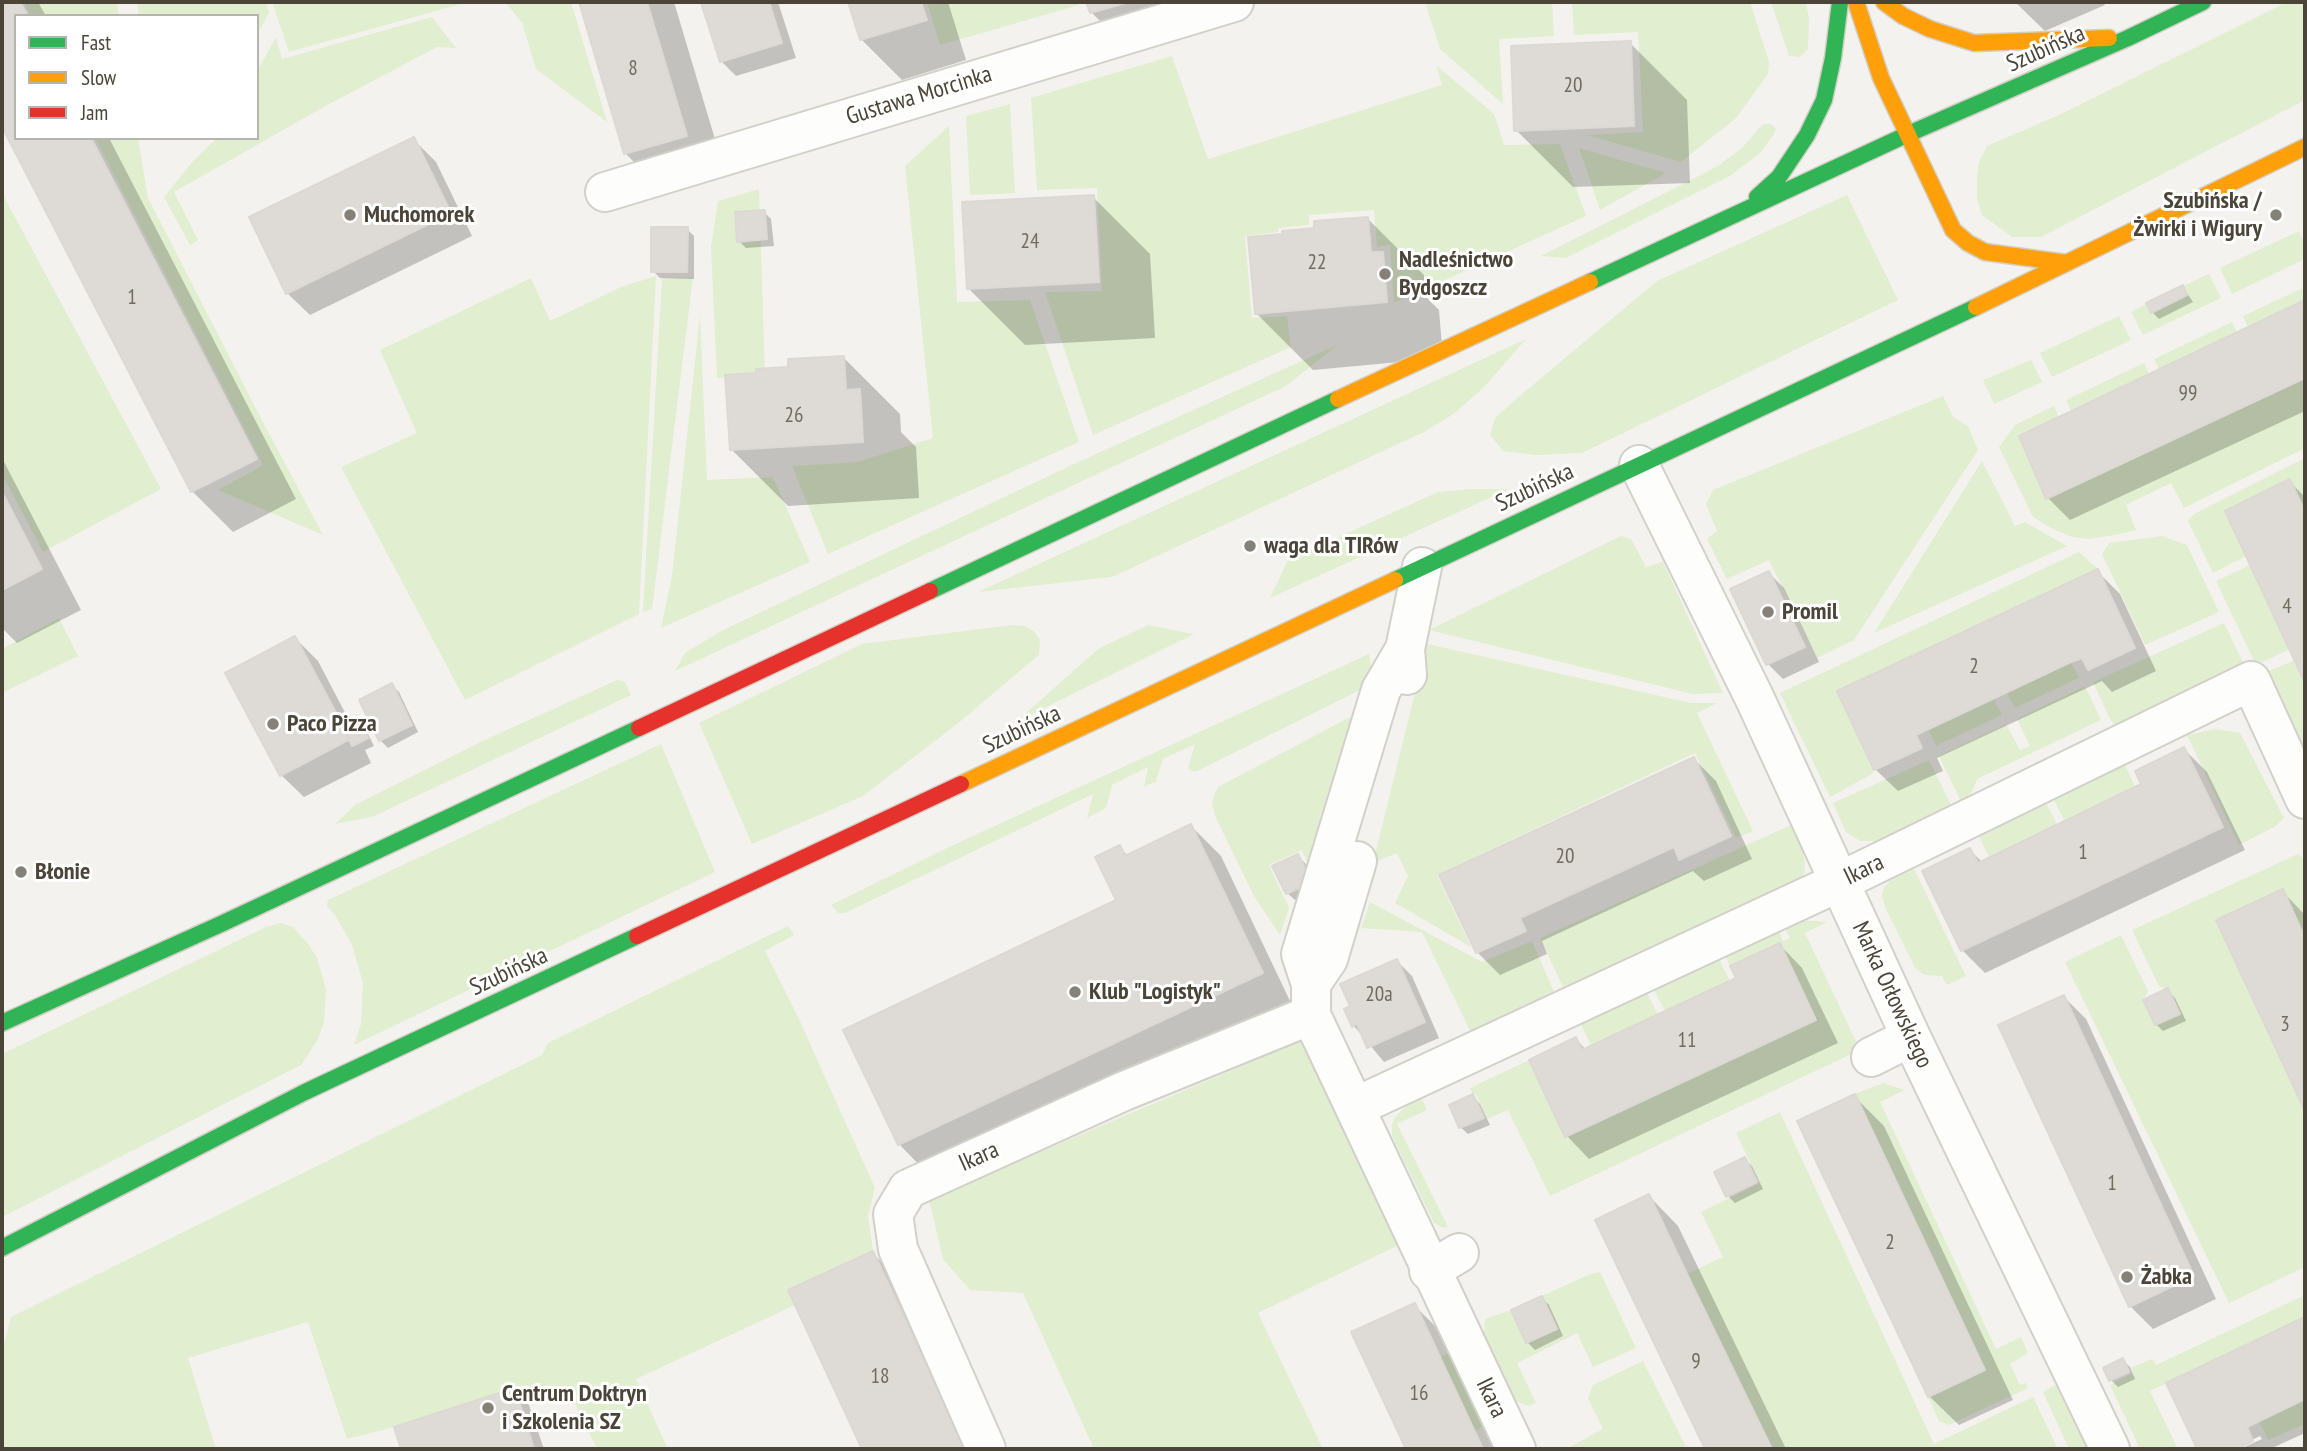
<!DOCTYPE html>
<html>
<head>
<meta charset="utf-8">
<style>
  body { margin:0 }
  #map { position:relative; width:2307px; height:1451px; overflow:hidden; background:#f4f2ee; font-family:"PT Sans Narrow",sans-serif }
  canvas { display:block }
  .frame { position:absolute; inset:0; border:4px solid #4b4439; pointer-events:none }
  .legend { position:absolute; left:14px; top:14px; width:245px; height:126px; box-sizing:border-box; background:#fff; border:2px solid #b7b4b0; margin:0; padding:9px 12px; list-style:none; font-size:21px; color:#4b4439 }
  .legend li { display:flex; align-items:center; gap:14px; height:35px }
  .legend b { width:35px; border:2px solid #b7b4b0 }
</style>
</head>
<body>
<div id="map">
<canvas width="2307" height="1451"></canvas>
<div class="frame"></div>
<ul class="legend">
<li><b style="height:9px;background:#30b455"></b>Fast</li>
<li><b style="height:9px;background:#ff9f0a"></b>Slow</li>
<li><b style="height:9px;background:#e5322d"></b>Jam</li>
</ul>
</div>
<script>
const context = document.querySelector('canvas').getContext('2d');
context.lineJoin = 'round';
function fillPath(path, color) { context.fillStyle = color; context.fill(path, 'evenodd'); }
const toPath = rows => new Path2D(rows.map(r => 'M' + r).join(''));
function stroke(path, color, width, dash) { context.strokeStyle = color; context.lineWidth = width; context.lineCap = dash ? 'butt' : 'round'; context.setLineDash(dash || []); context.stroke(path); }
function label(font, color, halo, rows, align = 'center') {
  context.font = font + ' "PT Sans Narrow",sans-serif'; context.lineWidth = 6; context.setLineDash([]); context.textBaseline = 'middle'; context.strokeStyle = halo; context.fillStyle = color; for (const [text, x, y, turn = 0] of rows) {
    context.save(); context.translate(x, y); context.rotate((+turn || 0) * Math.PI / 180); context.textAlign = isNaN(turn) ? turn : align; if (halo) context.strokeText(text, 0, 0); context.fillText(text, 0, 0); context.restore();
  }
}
fillPath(toPath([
  [24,2,117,2,119,16,31,16],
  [137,2,266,2,269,13,257,34,257,16,139,16],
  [272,2,468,2,289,52],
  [505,2,571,2,607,122,536,69,522,23],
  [927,2,1078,2,1079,5,940,45],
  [1425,2,1552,2,1554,36,1499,39,1503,104,1440,49],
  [1572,2,1750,2,1769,62,1768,74,1736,118,1681,162,1587,135,1643,132,1638,32,1574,35],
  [1771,2,1806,2,1809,19,1808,49,1800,57,1789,56],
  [2287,2,2305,2,2305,100,2041,237,2012,237,1982,215,1977,199,1977,176,1979,162,1987,146,2059,115],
  [432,17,456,48,437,47,322,108,174,192,198,240,190,245,164,197,194,160,217,138,257,138,257,71,276,37,282,59],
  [1172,56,1208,159,1442,85,1436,65,1494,114,1504,145,1560,144,1586,216,1394,303,1390,245,1377,247,1374,210,1309,215,1309,225,1278,228,1278,232,1245,236,1252,318,1287,316,1291,347,1093,435,1045,292,1102,291,1097,188,1037,190,1031,98],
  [1010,104,1015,193,970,195,966,116],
  [1765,124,1771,124,1776,129,1774,134,1760,153,1730,176,1566,258,1541,256,1718,166,1743,147,1759,128],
  [949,126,957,302,1030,300,1079,442,828,554,792,466,857,462,933,438,905,166],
  [95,138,138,138,148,198,253,403,323,535,218,490,263,465],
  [1579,148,1666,173,1600,210],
  [759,189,765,374,717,378,711,247,718,201],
  [2,193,161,489,43,552,2,474],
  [1847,195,1898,300,1582,453,1536,455,1503,451,1490,435,1495,418,1514,401,1657,281],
  [2299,231,2305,244,2305,259,2232,294,2220,268],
  [2209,274,2221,298,2143,335,2131,312,2146,304,2151,313,2187,295,2183,286],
  [656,276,639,614,465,700,341,467,417,433,380,350,531,278,550,321,621,287],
  [693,277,652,609,643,612,662,278],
  [2305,287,2305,300,2248,327,2243,316],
  [700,315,707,480,773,477,810,562,661,628,672,576],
  [2119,316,2131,340,2052,377,2040,353],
  [2232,322,2237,333,2159,369,2154,359],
  [1526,339,1484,387,1455,413,1424,432,1112,577,978,592],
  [1339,344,1286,386,675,671,685,653,721,631,1072,465],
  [2031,360,2042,382,1994,404,1983,380],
  [2144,363,2149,374,2071,411,2066,400],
  [2305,378,2305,448,2184,508,2171,483,2126,505,2136,530,2114,535,2089,539,2072,537,2051,528,2033,517,1999,447,2015,425,2054,406,2059,417,2019,436,2047,498],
  [1943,396,1953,417,1968,426,1978,450,1854,640,1817,658,1769,560,1727,579,1707,539,1717,531,1706,504,1713,490],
  [2305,458,2305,512,2289,480,2225,511,2246,556,2213,573,2188,521,2194,514],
  [1982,461,2015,526,2025,522,2067,546,1874,633],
  [1472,489,1509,489,1270,598,1288,560,1438,492],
  [1621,536,1631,539,1646,567,1663,562,1723,693,1693,694,1429,630],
  [2162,536,2187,545,2219,612,2145,645,2102,554,2109,543],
  [2079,552,2098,569,1838,691,1874,770,1872,774,1830,797,1780,693],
  [2250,565,2290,649,2256,665,2216,581],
  [59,618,78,656,2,693,2,649],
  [2224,623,2249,675,2121,735,2109,717,2093,682],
  [1012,625,1025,626,1034,631,1040,640,1039,655,957,724,863,796,752,844,699,723,862,644],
  [1148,625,1194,634,1016,722,1098,649],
  [1427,644,1691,703,1717,703,1697,713,1753,831,1736,838,1695,753,1437,875,1471,947,1395,903,1408,876,1397,853,1373,863],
  [1369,654,1371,667,1368,686,1195,772,1188,769,1195,744,1163,759,1156,781,1144,787,1148,767,1112,785,1106,808,1087,818,1093,794,845,913,838,913,831,905,949,847],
  [2295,660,2305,683,2305,754,2260,675],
  [2071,662,2079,678,2015,708,2007,693],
  [617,680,625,682,631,695,372,817,335,824,355,805,487,739],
  [2085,686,2101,720,1977,779,1965,810,1939,756,2006,724,2020,750,2030,746,2017,719],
  [1994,699,2002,715,1936,746,1928,729],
  [1367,708,1316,882,1302,850,1269,865,1289,908,1280,935,1254,896,1215,816,1212,803,1214,795,1218,787],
  [2215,729,2240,733,2284,818,2276,826,2239,845,2187,735],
  [661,744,715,872,354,1045,361,1024,363,983,352,945,335,915,327,906,328,900],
  [1929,760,1956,815,1878,850,1873,841,1860,841,1846,832,1833,803],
  [2124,763,2135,786,2064,820,2053,798],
  [2045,801,2057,824,1989,857,1977,833],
  [1791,825,1802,847,1805,865,1804,874,1798,885,1568,998,1540,938],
  [2298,854,2305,860,2305,936,2282,890,2216,921,2305,1111,2305,1267,2229,1303,2065,962,2121,935,2148,991,2143,1000,2155,1025,2168,989,2159,986,2132,930],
  [1914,869,1966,976,1947,985,1942,976,1925,975,1915,968,1886,909,1882,896,1884,887,1891,880],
  [1370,902,1482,962,1532,941,1559,1003,1475,1041,1422,932,1361,928],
  [1800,920,1827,922,1805,933,1860,1050,1550,1196,1508,1110,1487,1119,1476,1094,1473,1094,1470,1088,1529,1060,1566,1137,1816,1020,1780,943,1730,966,1725,955,1778,930,1783,941,1790,938,1784,926],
  [281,923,293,927,309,945,317,958,326,989,324,1022,318,1039,301,1065,2,1217,2,1054,266,927],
  [788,926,794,935,765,951,798,1017,875,1188,868,1216,873,1251,788,1290,795,1305,636,1379,668,1449,597,1449,571,1396,515,1388,394,1427,347,1439,308,1322,188,1358,216,1449,2,1449,2,1352,11,1317,542,1055,548,1043],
  [1718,957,1730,981,1665,1011,1653,988],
  [1646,991,1658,1015,1591,1046,1580,1022],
  [1303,1040,1401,1244,1258,1313,1323,1449,1094,1449,1023,1293,970,1290,943,1259,929,1199],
  [1883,1083,1905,1090,1880,1102,1996,1349,2021,1337,2028,1353,2010,1364,2020,1385,2026,1383,2028,1388,1949,1425,1939,1421,1928,1397,1985,1370,1855,1094],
  [1422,1099,1427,1110,1397,1124,1448,1227,1443,1228,1434,1223,1392,1136,1392,1125,1395,1117,1405,1107],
  [1780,1112,1934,1444,2033,1397,2058,1449,1772,1449,1687,1274,1723,1257,1701,1212,1760,1183,1736,1133],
  [1600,1272,1636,1348,1593,1367,1577,1333,1517,1363,1536,1403,1528,1406,1508,1398,1483,1346,1485,1319,1511,1310,1526,1343,1557,1329,1542,1296,1588,1275],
  [2305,1295,2305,1317,2150,1391,2178,1449,2140,1449,2110,1385,2133,1373,2131,1368,2152,1359,2156,1365],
  [1454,1350,1485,1425,1475,1431,1440,1357],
  [1643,1361,1687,1449,1566,1449,1603,1429,1588,1398,1593,1385],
  [2057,1384,2088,1449,2069,1449,2043,1392],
  [2305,1399,2305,1424,2268,1440,2259,1421]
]), '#e1eecf');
fillPath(toPath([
  [2,2,38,2,46,16,16,16,16,138,109,138,296,499,233,532,192,491,2,123],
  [580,2,674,2,726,176,665,193,625,153],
  [710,2,778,2,796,58,736,76,721,61,703,4],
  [850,2,948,2,966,60,902,80,862,40],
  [1088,2,1190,2,1200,33,1131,52,1091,12],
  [2015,2,2103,2,2105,5,2045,31],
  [1630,43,1687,100,1690,183,1573,187,1516,130],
  [413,139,436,162,472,236,310,315,287,293],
  [1093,197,1150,254,1155,338,1025,345,968,288],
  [764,212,771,219,774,246,746,248,739,241],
  [1367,218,1424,275,1426,297,1439,310,1443,358,1313,370,1256,313,1316,230],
  [687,229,694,236,694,279,660,278,653,271],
  [2183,287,2193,302,2159,319,2152,312],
  [2305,302,2305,411,2070,520,2048,498,2021,437],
  [843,357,900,414,901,432,916,447,919,498,788,506,731,449,758,374],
  [2,458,81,610,17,643,2,628],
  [2289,481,2305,497,2305,679,2227,512],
  [2097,571,2120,594,2156,671,2112,692,2102,681,1937,758,1943,771,1898,791,1875,769],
  [1769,573,1784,588,1819,662,1783,679,1768,664],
  [295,638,318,661,351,724,358,721,365,728,374,746,365,750,371,763,304,797,281,775],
  [392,685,399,692,418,732,388,748,380,740,361,700],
  [2184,749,2207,772,2245,850,1985,973,1962,950,1970,850,1982,862,2143,785],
  [1694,759,1716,781,1752,859,1704,881,1693,871,1542,941,1547,954,1500,975,1477,952],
  [1191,826,1221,856,1291,1003,928,1174,899,1144,1118,901,1120,847,1128,856],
  [1298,856,1305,863,1318,889,1295,900,1287,893],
  [2282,891,2305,915,2305,1107,2218,921],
  [1780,945,1802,968,1838,1043,1589,1159,1567,1136,1576,1039,1586,1050,1738,979],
  [1397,961,1412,976,1439,1038,1384,1062,1354,1026],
  [2168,991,2175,998,2186,1021,2163,1031,2156,1024],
  [2064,997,2086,1019,2216,1299,2153,1329,2130,1306],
  [1473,1096,1480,1104,1490,1125,1468,1134,1460,1127],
  [1854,1096,1884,1126,2013,1400,1959,1425,1929,1396],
  [1745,1159,1752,1166,1763,1189,1735,1203,1728,1196],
  [1649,1196,1678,1226,1786,1449,1707,1449,1597,1221],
  [872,1253,888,1268,972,1449,864,1449,790,1291],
  [1542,1298,1549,1305,1563,1336,1535,1350,1527,1342,1513,1311],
  [1414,1305,1437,1328,1494,1449,1408,1449,1354,1333],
  [2305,1319,2305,1433,2270,1449,2240,1449,2262,1439,2260,1436,2232,1449,2199,1449,2168,1384],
  [2122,1360,2130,1367,2135,1379,2118,1387,2111,1380],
  [514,1390,529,1405,544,1449,403,1449,396,1428]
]), '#0003');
const building = toPath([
  [2,2,20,2,28,16,16,16,16,138,91,138,257,459,191,492,2,127,2,2],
  [579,2,647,2,687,136,624,154,579,2],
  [769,2,782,43,720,62,701,3,769,2],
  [848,2,921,2,927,20,860,40,848,2],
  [1086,2,1129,2,1090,13,1086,2],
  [1631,41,1634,126,1514,131,1511,46,1631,41],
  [414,137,451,213,286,294,249,217,414,137],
  [1094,195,1099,282,967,289,962,202,1094,195],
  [765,210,767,239,737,242,735,212,765,210],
  [1368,217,1371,252,1383,252,1387,302,1255,314,1248,237,1283,234,1282,231,1314,228,1314,221,1368,217],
  [651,227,688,227,687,272,651,272,651,227],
  [2183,285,2187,295,2151,313,2146,303,2183,285],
  [2305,300,2305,378,2046,499,2019,436,2305,300],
  [844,356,846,390,860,389,863,442,730,450,725,375,756,373,756,369,788,367,788,359,844,356],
  [2290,479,2305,512,2305,683,2225,511,2290,479],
  [2,492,42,569,2,590,2,492],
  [2098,569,2135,648,2088,670,2082,658,2071,662,1916,735,1922,748,1874,770,1837,691,2098,569],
  [1769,571,1805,647,1766,665,1730,589,1769,571],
  [295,636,350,739,280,776,225,673,295,636],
  [392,683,412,725,379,741,359,700,392,683],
  [358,719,368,738,352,746,343,726,358,719],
  [2184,747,2223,827,1961,951,1922,871,1970,848,1978,863,2141,784,2135,771,2184,747],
  [1694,757,1731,836,1679,860,1674,847,1520,918,1526,931,1476,953,1439,875,1694,757],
  [1191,824,1263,973,898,1145,843,1030,1116,900,1095,857,1120,845,1125,856,1191,824],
  [1298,854,1312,882,1286,894,1272,866,1298,854],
  [2283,889,2305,938,2305,1111,2216,920,2283,889],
  [1780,943,1816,1020,1565,1137,1529,1060,1576,1037,1582,1050,1661,1013,1736,978,1730,966,1780,943],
  [1397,959,1425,1022,1367,1048,1357,1024,1352,1027,1344,1009,1350,1006,1340,984,1397,959],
  [2168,988,2180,1014,2155,1025,2143,1000,2168,988],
  [2064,995,2194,1276,2129,1307,1998,1025,2064,995],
  [1473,1094,1484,1118,1459,1128,1449,1105,1473,1094],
  [1855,1094,1985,1370,1928,1397,1797,1121,1855,1094],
  [1745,1157,1757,1182,1726,1197,1714,1172,1745,1157],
  [1649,1194,1687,1274,1772,1449,1705,1449,1595,1220,1649,1194],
  [873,1251,966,1449,862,1449,795,1305,788,1290,873,1251],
  [1542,1296,1557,1329,1526,1343,1511,1310,1542,1296],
  [1415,1303,1440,1357,1483,1449,1406,1449,1351,1332,1415,1303],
  [2305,1317,2305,1399,2247,1427,2253,1441,2236,1449,2197,1449,2166,1383,2305,1317],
  [2123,1358,2129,1372,2109,1381,2103,1368,2123,1358],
  [515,1388,534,1449,401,1449,394,1427,515,1388]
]);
fillPath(building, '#dedbd6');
stroke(building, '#dcd9d4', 2);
const street = toPath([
  [605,192,1234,2],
  [1639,465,1755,699,1911,1037,2110,1449],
  [1405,649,1381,690,1301,954,1311,984,1311,1015,1516,1449],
  [1407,675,1405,649,1422,567],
  [1311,984,1328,959,1357,861],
  [1871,1057,1911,1037],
  [1355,1107,1839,882,2251,681,2305,799],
  [1429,1271,1459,1253],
  [986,1449,898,1249,893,1214,908,1189,1124,1091,1311,1015]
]);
const fast = toPath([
  [1757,197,1779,177,1807,135,1824,100,1833,58,1840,2],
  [1590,282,1906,135,2128,38,2203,2],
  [1395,580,1976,307],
  [930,591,1338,399],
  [2,1023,221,924,639,728],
  [2,1248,305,1092,637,936]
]);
const slow = toPath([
  [1856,2,1881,78,1953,230,1968,243,1985,252,2067,263],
  [1884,2,1903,16,1930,29,1974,43,2109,38],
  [1976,307,2305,147],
  [1338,399,1590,282],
  [961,784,1395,580]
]);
const jam = toPath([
  [639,728,930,591],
  [637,936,961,784]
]);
stroke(street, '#d2d0cb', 42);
stroke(fast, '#d3cfc5', 19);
stroke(slow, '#d3cfc5', 19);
stroke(jam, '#d3cfc5', 19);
stroke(street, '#fdfdfc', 38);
stroke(fast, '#30b455', 16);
stroke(slow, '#ff9f0a', 16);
stroke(jam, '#e5322d', 16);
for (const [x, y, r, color] of [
  [350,215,7,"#868178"],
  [2276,215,7,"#868178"],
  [1385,274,7,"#868178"],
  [1250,546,7,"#868178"],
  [1768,612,7,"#868178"],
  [273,724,7,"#868178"],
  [21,872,7,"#868178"],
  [1075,992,7,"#868178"],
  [2127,1277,7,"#868178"],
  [488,1408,7,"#868178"]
]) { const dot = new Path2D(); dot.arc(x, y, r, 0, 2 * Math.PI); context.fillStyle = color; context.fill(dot); stroke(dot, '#fff', 2.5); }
label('21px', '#706a61', null, [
  ["8",633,69],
  ["20",1573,86],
  ["24",1030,242],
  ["22",1317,263],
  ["1",132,298],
  ["99",2188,394],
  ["26",794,416],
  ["4",2287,607],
  ["2",1974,667],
  ["1",2083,853],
  ["20",1565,857],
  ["20a",1379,995],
  ["3",2285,1025],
  ["11",1687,1041],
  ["1",2112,1184],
  ["2",1890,1243],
  ["9",1696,1362],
  ["18",880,1377],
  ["16",1419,1394]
]);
label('24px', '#4b4439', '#fff', [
  ["Szubińska",2046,49,-24],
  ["Gustawa Morcinka",919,96,-17],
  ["Szubińska",1535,488,-25],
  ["Szubińska",1022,730,-25],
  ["Ikara",1864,870,-26],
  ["Szubińska",509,972,-25],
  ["Marka Orłowskiego",1892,995,65],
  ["Ikara",979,1157,-24],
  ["Ikara",1491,1398,64]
]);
label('bold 24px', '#4b4439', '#fff', [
  ["Szubińska /",2262,201,"right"],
  ["Żwirki i Wigury",2262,229,"right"],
  ["Muchomorek",364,215],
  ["Nadleśnictwo",1399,260],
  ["Bydgoszcz",1399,288],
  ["waga dla TIRów",1264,546],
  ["Promil",1782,612],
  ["Paco Pizza",287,724],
  ["Błonie",35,872],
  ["Klub \"Logistyk\"",1089,992],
  ["Żabka",2141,1277],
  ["Centrum Doktryn",502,1394],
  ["i Szkolenia SZ",502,1422]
], 'left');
</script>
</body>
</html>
